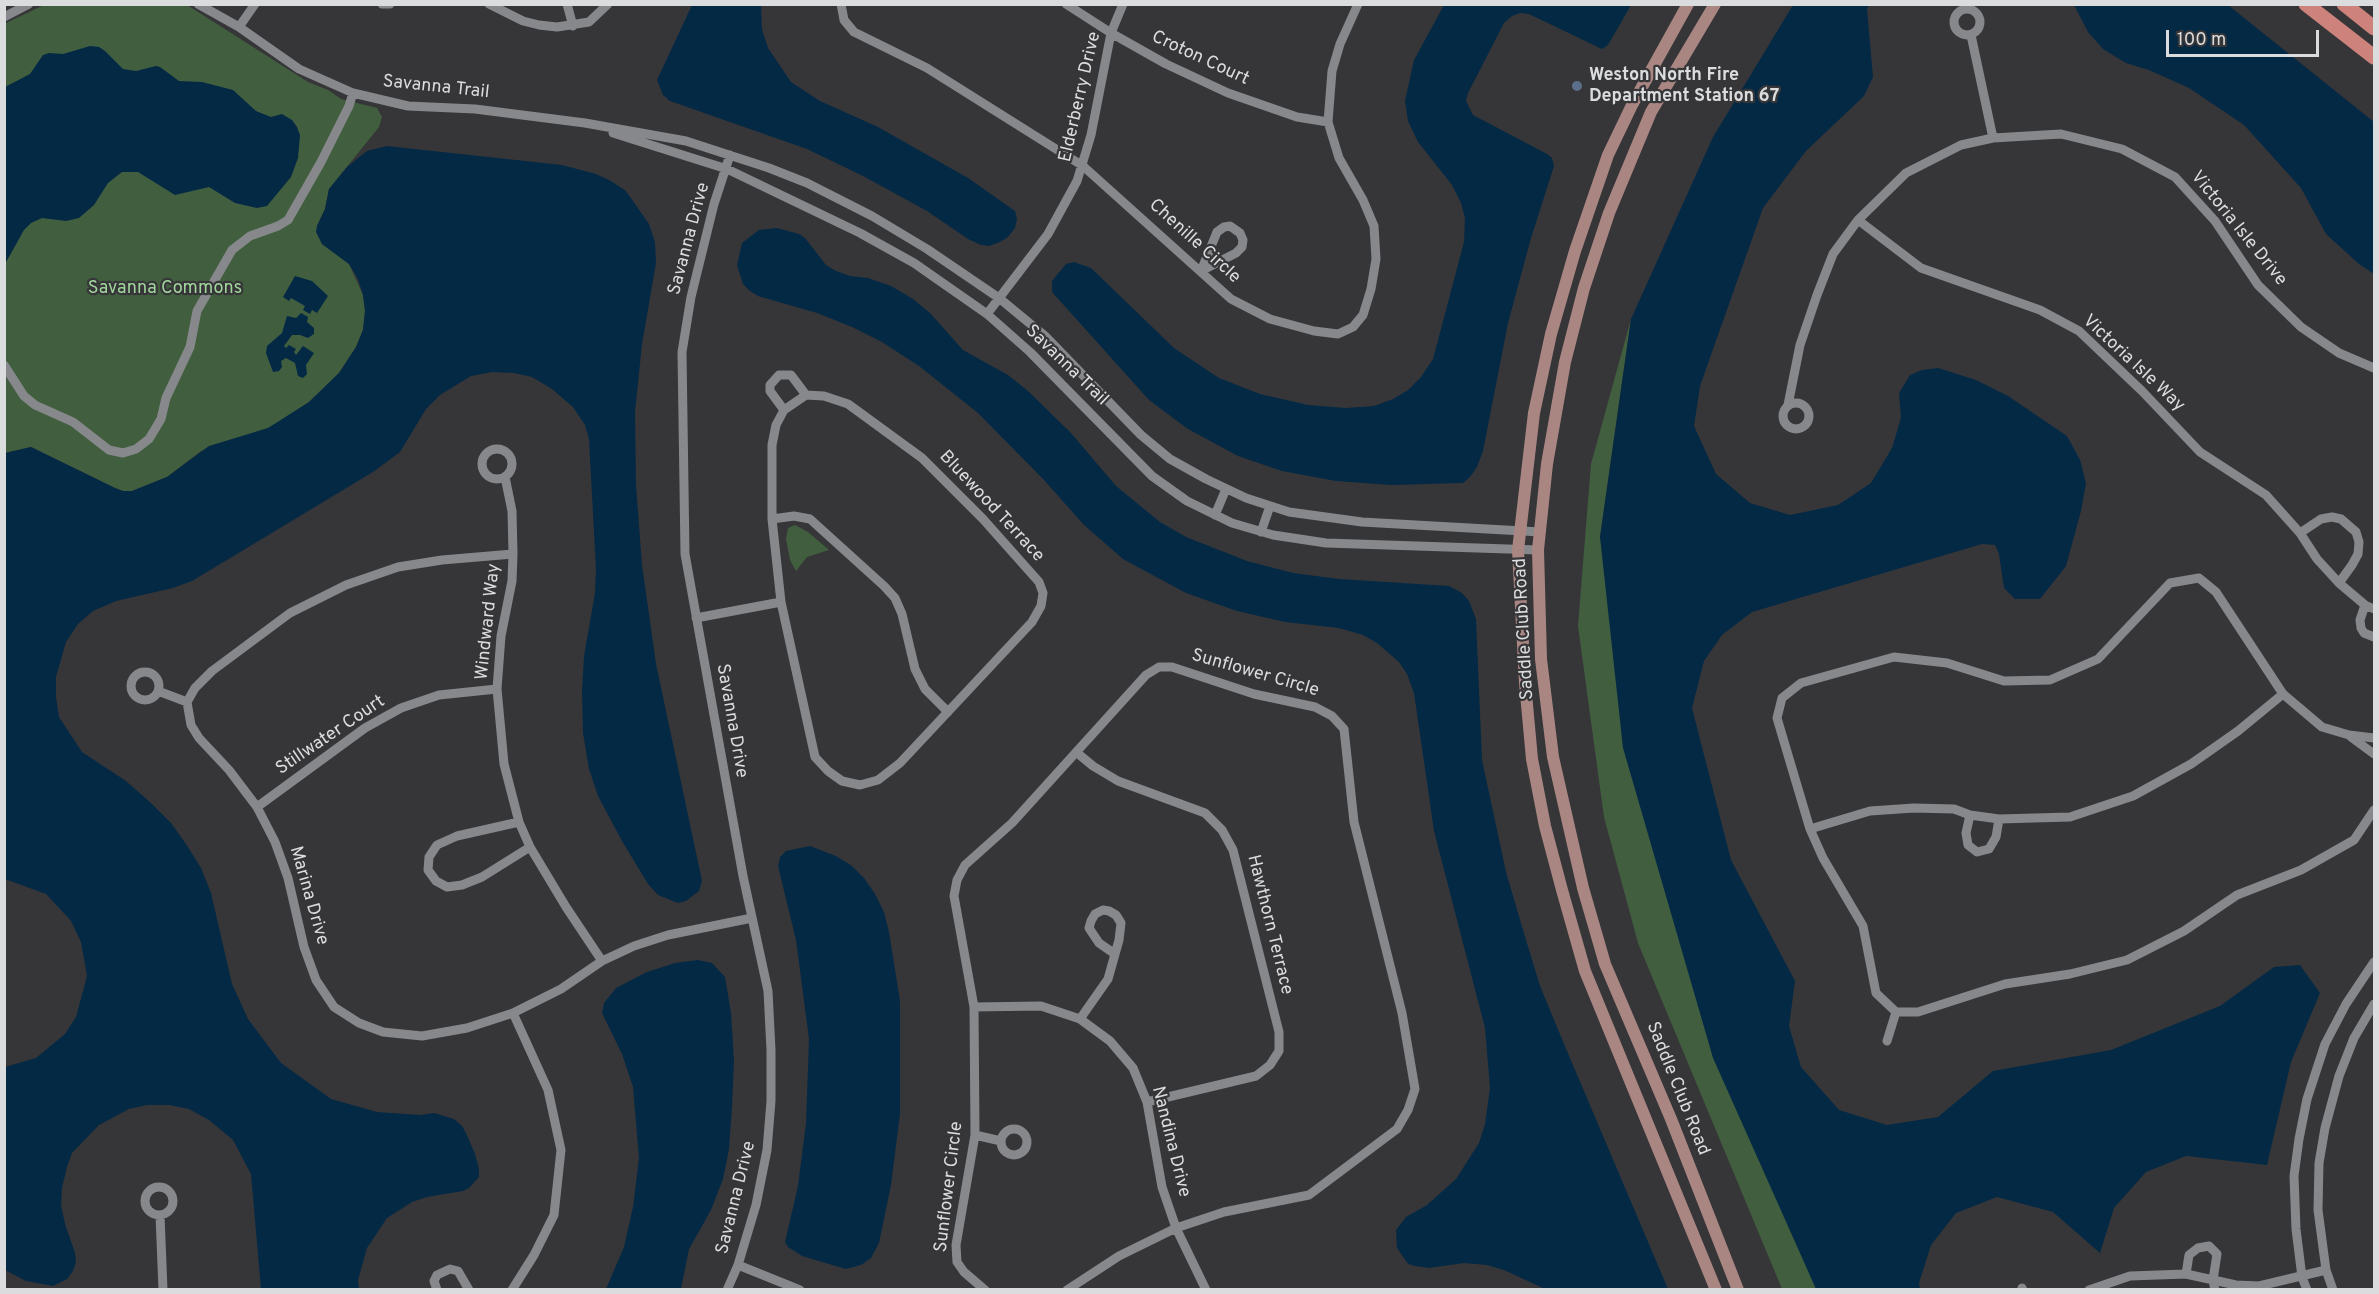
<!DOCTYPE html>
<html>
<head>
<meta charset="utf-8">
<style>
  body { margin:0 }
  #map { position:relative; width:2379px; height:1294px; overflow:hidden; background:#363639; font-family:Overpass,sans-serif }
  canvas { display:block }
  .frame { position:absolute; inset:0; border:6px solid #dbdcdd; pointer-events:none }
  .scale { position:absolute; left:2166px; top:30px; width:153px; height:27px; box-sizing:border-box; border:3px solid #dbdcdd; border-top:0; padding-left:8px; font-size:18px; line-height:21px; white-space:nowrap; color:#dbdcdd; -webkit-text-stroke:4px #363639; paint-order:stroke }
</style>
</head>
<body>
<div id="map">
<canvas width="2379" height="1294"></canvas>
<div class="frame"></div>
<div class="scale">100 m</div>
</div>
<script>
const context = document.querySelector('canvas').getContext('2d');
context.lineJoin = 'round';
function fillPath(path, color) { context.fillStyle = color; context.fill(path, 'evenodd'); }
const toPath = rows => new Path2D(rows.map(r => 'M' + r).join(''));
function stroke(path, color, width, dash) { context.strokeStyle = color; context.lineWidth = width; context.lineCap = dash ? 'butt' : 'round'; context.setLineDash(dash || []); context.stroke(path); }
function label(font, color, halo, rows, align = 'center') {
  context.font = font + ' Overpass,sans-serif'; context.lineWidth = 4.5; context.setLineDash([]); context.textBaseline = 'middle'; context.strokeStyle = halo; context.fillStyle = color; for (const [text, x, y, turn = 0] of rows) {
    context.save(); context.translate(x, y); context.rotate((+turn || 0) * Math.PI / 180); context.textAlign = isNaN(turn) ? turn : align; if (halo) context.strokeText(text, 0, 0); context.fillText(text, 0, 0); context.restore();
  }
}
fillPath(toPath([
  [44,5,187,5,308,82,328,90,341,99,377,108,382,117,379,127,329,189,325,209,317,226,322,244,349,264,363,295,365,311,363,330,356,347,339,373,309,402,288,417,268,428,201,451,167,477,132,491,123,491,115,488,31,447,5,453,4,24],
  [1631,319,1600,537,1816,1289,1782,1289,1638,943,1604,817,1578,626,1591,464],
  [795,525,808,532,829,550,807,557,796,571,790,560,786,539,788,528]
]), '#415f3f');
fillPath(toPath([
  [692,5,761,5,762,29,768,48,791,82,820,101,878,127,968,178,1015,211,1017,219,1015,228,1008,237,1000,242,989,246,981,245,968,239,927,211,863,176,807,149,670,101,663,95,657,80],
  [1444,5,1631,5,1608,45,1602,49,1529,14,1520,13,1512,16,1504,23,1468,93,1466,101,1473,115,1547,154,1552,158,1554,166,1531,238,1508,323,1483,451,1477,467,1470,477,1463,483,1391,485,1336,481,1282,471,1238,456,1188,429,1149,400,1052,292,1052,281,1066,264,1074,262,1091,268,1174,348,1219,378,1260,394,1308,405,1346,408,1374,406,1393,399,1408,390,1421,377,1433,359,1464,242,1465,218,1461,203,1452,185,1418,142,1408,121,1405,101,1414,60],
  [1793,5,1869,5,1867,9,1873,77,1864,96,1806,151,1763,208,1700,386,1694,426,1716,474,1750,503,1790,515,1838,505,1871,483,1892,448,1901,418,1899,393,1910,375,1922,370,1938,368,1976,380,2008,396,2067,436,2080,460,2086,483,2081,511,2066,566,2040,599,2015,599,2004,588,1999,554,1995,545,1982,544,1752,612,1722,635,1704,661,1692,708,1731,860,1795,981,1789,1026,1801,1067,1839,1110,1887,1125,1938,1117,1993,1071,2111,1050,2220,1006,2274,967,2300,965,2320,993,2291,1062,2267,1165,2186,1156,2146,1172,2114,1208,2100,1253,2053,1212,1997,1197,1956,1213,1931,1245,1919,1283,1920,1289,1816,1289,1713,1058,1623,748,1600,537,1631,319,1713,137],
  [2074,5,2228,5,2374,122,2374,274,2359,264,2326,234,2301,188,2244,125,2189,88,2149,70,2126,63,2103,49,2088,32],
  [90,46,99,47,105,51,123,69,136,71,156,66,160,67,179,81,202,82,233,90,256,111,271,117,282,114,292,120,297,127,300,135,298,158,291,177,267,206,257,208,235,203,209,187,175,195,138,172,122,172,108,183,94,205,79,218,66,221,42,218,31,223,24,230,5,264,5,87,30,74,43,55,49,53,63,54],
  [387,146,562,165,596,174,611,181,626,191,649,224,655,242,656,263,642,344,635,412,636,485,642,565,656,664,702,881,699,891,686,901,678,903,658,895,648,884,622,841,598,796,589,769,583,733,582,691,584,656,595,593,596,570,589,439,585,425,573,407,552,389,532,377,514,373,492,372,471,376,440,395,426,409,400,452,373,472,192,581,173,588,116,601,93,611,78,624,66,642,56,677,56,697,59,717,82,752,126,781,151,803,171,823,186,844,201,868,211,893,232,984,248,1019,281,1063,331,1099,377,1112,420,1115,434,1113,454,1119,462,1126,466,1133,475,1154,479,1169,479,1177,469,1188,463,1191,427,1197,412,1202,387,1218,367,1248,358,1280,359,1289,261,1289,251,1174,233,1140,209,1120,189,1109,169,1105,147,1105,129,1109,99,1125,72,1153,67,1167,62,1188,61,1205,65,1224,75,1253,76,1262,73,1271,67,1279,53,1286,26,1281,5,1270,5,1067,36,1058,65,1034,76,1017,87,976,81,942,71,921,61,910,46,894,5,879,5,453,31,447,115,488,123,491,132,491,167,477,209,446,268,428,309,402,339,373,356,347,363,330,365,311,363,295,358,279,349,264,322,244,316,232,317,226,325,209,329,189,347,167,367,151],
  [777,228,799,234,805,238,826,265,836,271,850,276,868,278,891,286,913,299,930,313,963,350,1008,375,1028,391,1071,433,1116,486,1160,522,1186,537,1247,561,1293,573,1339,579,1449,586,1462,593,1469,601,1476,619,1482,760,1506,872,1526,940,1540,986,1564,1044,1668,1289,1545,1289,1504,1270,1487,1265,1464,1263,1429,1268,1415,1266,1408,1264,1397,1248,1396,1230,1406,1217,1427,1205,1456,1179,1479,1143,1485,1124,1490,1088,1485,1028,1434,831,1414,693,1407,674,1399,662,1377,643,1363,635,1339,628,1285,622,1237,611,1186,593,1123,559,1084,525,1044,480,978,413,919,366,882,342,852,327,817,313,758,296,750,291,743,284,737,265,742,243,759,230],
  [295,276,312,281,328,296,317,313,312,310,310,314,303,310,305,306,291,298,289,301,283,297],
  [301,313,308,317,307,322,314,328,314,334,308,338,300,335,292,335,284,346,286,348,289,345,296,349,294,352,296,355,303,346,314,353,306,365,307,374,303,378,298,376,295,363,286,358,281,361,282,367,279,371,273,372,266,353,267,346,282,333,287,316,296,318],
  [810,846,836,856,852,866,864,878,875,894,884,912,889,932,900,1001,900,1114,891,1185,879,1243,871,1258,861,1265,846,1269,802,1256,788,1247,785,1242,798,1186,806,1123,809,1039,796,940,778,866,780,857,786,851],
  [698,960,712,963,725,977,731,1013,734,1061,732,1107,729,1149,723,1179,711,1210,689,1249,681,1289,606,1289,624,1247,633,1207,639,1158,633,1087,622,1054,602,1013,604,1003,616,988,647,972,675,963]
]), '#042945');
stroke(toPath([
  [198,4,239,27,299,69,353,93,408,106,475,109,585,123,686,141,769,168,807,183,872,216,927,249,999,298,1045,336,1141,435,1170,459,1206,479,1246,498,1289,512,1362,522,1541,532],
  [382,4,390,4],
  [489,4,523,21,539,25,557,27,589,22,608,4],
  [567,4,573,26],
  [841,4,844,20,854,32,927,68,1083,166,1231,299,1270,319,1314,331,1338,334,1353,327,1363,315,1371,289,1376,259,1374,226,1363,200,1339,158,1328,122,1332,71,1340,44,1358,4],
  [1066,4,1111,33,1166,64,1228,93,1297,117,1328,122],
  '1954 22a13 13 0 1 1 26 0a13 13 0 1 1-26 0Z',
  [4,17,29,4],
  [239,27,255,4],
  [1971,35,1993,138],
  [613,133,727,169,860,233,914,263,987,314,1030,352,1152,476,1187,501,1232,523,1273,535,1326,543,1538,550],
  [1858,220,1921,268,2040,310,2079,331,2142,391,2200,452,2266,495,2300,533,2317,559,2339,583,2365,605,2374,609],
  [1230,226,1240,233,1243,240,1242,247,1236,253,1201,271,1217,232,1224,227,1230,226],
  [987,314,1048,234,1077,181,1091,135,1111,33,1123,4],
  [4,365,24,396,35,405,73,422,109,450,123,453,136,449,149,439,161,419,166,398,190,347,197,311,232,250,250,236,278,226,288,220,321,162,349,106,353,93],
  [806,395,824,396,848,404,922,458,983,519,1039,582,1043,593,1041,606,1032,622,900,763,878,780,860,785,842,781,828,771,815,757,781,602,772,519,772,445,776,425,784,410,806,395],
  '1783 416a13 13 0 1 1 26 0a13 13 0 1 1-26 0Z',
  [1788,405,1800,345,1817,295,1833,254,1858,220,1906,173,1961,145,1993,138,2061,134,2122,149,2175,177,2215,221,2258,285,2301,327,2339,353,2374,368],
  [784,410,770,391,770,385,779,375,791,375,806,395],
  '482 464a15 15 0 1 1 30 0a15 15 0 1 1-30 0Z',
  [505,477,512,511,513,554,512,581,501,636,497,689,504,764,519,822,530,847,566,907,602,961],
  [1215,515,1226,489],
  [772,519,794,516,810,519,884,586,895,598,902,614,915,669,925,689,948,712],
  [1261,532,1270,506],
  [2300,533,2321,519,2332,517,2341,519,2356,532,2359,542,2358,554,2352,565,2339,583],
  [513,554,442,560,398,567,346,585,290,613,212,671,195,688,187,702,191,725,199,738,229,770,257,807,275,842,288,878,304,947,316,980,334,1007,359,1023,383,1032,422,1036,467,1028,513,1013,561,989,602,961,634,946,668,935,752,918],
  [2365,605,2360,620,2361,628,2364,633,2374,637],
  [696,618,781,602],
  '131 686a14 14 0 1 1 28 0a14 14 0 1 1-28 0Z',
  [158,691,187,702],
  [2351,737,2374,754],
  [2374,738,2349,735,2322,727,2283,694,2216,592,2199,578,2170,583,2098,659,2050,680,2004,681,1947,663,1894,657,1801,683,1782,698,1777,718,1810,829,1823,858,1863,926,1876,993,1896,1012,1918,1012,2005,984,2070,974,2127,960,2184,931,2237,895,2301,870,2354,840,2374,810],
  [1076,752,1093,766,1118,781,1205,813,1222,830,1233,850,1279,1032,1279,1051,1270,1065,1256,1076,1147,1102],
  [257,807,365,728,401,708,439,695,497,689],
  [1970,815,1966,833,1968,845,1977,852,1989,849,1996,837,1999,819],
  [519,822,457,836,437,845,429,857,428,870,436,881,447,887,462,885,482,877,530,847],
  [1810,829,1870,811,1914,808,1954,809,1970,815,1999,819,2070,817,2133,796,2191,764,2238,731,2283,694],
  [974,1007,1041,1006,1080,1019,1110,1041,1133,1068,1147,1102,1162,1187,1176,1228,1206,1290],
  [1080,1019,1108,979,1119,940,1121,923,1116,915,1109,911,1103,910,1095,914,1091,921,1089,928,1099,943,1115,954],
  [1887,1041,1896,1012],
  '1001 1142a13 13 0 1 1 26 0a13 13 0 1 1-26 0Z',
  [975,1135,1001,1141],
  '145 1201a14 14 0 1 1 28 0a14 14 0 1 1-28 0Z',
  [160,1215,163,1290],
  [738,1265,800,1290],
  [2186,1274,2189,1255,2198,1248,2209,1246,2217,1254,2213,1280,2215,1290],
  [2022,1288,2023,1290],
  [437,1290,434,1281,437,1275,450,1269,458,1271,469,1290],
  [512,1290,534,1255,554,1215,561,1150,548,1090,513,1013],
  [727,1290,738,1265,756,1205,767,1150,771,1101,771,1050,768,991,743,876,685,554,682,352,691,297,714,204,730,155],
  [985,1290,964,1272,957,1262,956,1245,975,1135,974,1007,954,896,957,880,965,865,1012,823,1146,675,1159,667,1172,667,1254,694,1315,707,1332,716,1344,729,1354,822,1402,1013,1415,1089,1408,1110,1397,1129,1309,1195,1224,1212,1176,1228,1119,1256,1067,1290],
  [2089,1290,2130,1276,2186,1274,2236,1285,2259,1286,2326,1270],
  [2307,1290,2302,1277,2296,1229,2294,1176,2299,1139,2307,1099,2325,1044,2346,1004,2374,962],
  [2333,1290,2326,1270,2318,1210,2319,1163,2325,1128,2339,1076,2354,1038,2374,1004]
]), '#87888b', 9);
stroke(toPath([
  [1688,4,1632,105,1608,155,1575,251,1551,334,1534,413,1518,550,1525,683,1532,759,1545,826,1562,890,1585,971,1716,1290],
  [1715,4,1651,112,1609,213,1584,288,1565,362,1547,464,1538,550,1541,659,1553,757,1583,888,1605,964,1671,1119,1738,1290]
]), '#aa8683', 12);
stroke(toPath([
  [2306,4,2374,57],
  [2344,4,2374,28]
]), '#cd837b', 15);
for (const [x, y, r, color] of [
  [1577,86,6,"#5c6f8a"]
]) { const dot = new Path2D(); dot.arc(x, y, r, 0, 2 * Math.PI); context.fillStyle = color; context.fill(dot); stroke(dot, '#363639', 2); }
label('18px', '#dbdcdd', '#363639', [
  ["Croton Court",1200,59,25],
  ["Savanna Trail",436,88,6],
  ["Elderberry Drive",1081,97,-77],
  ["Victoria Isle Drive",2238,229,51],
  ["Savanna Drive",690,239,-75],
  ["Chenille Circle",1194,242,42],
  ["Victoria Isle Way",2133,364,43],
  ["Savanna Trail",1066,366,44],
  ["Bluewood Terrace",991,507,47],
  ["Windward Way",489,622,-84],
  ["Saddle Club Road",1525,629,-93],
  ["Sunflower Circle",1255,674,16],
  ["Savanna Drive",731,721,80],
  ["Stillwater Court",331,736,-34],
  ["Marina Drive",308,896,74],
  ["Hawthorn Terrace",1269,925,76],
  ["Saddle Club Road",1677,1089,68],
  ["Nandina Drive",1170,1142,76],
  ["Sunflower Circle",950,1187,-83],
  ["Savanna Drive",737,1198,-76]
]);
label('bold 18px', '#dbdcdd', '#363639', [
  ["Weston North Fire",1589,76],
  ["Department Station 67",1589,97]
], 'left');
label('18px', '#a1d59d', '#363639', [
  ["Savanna Commons",165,289]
]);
</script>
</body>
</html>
